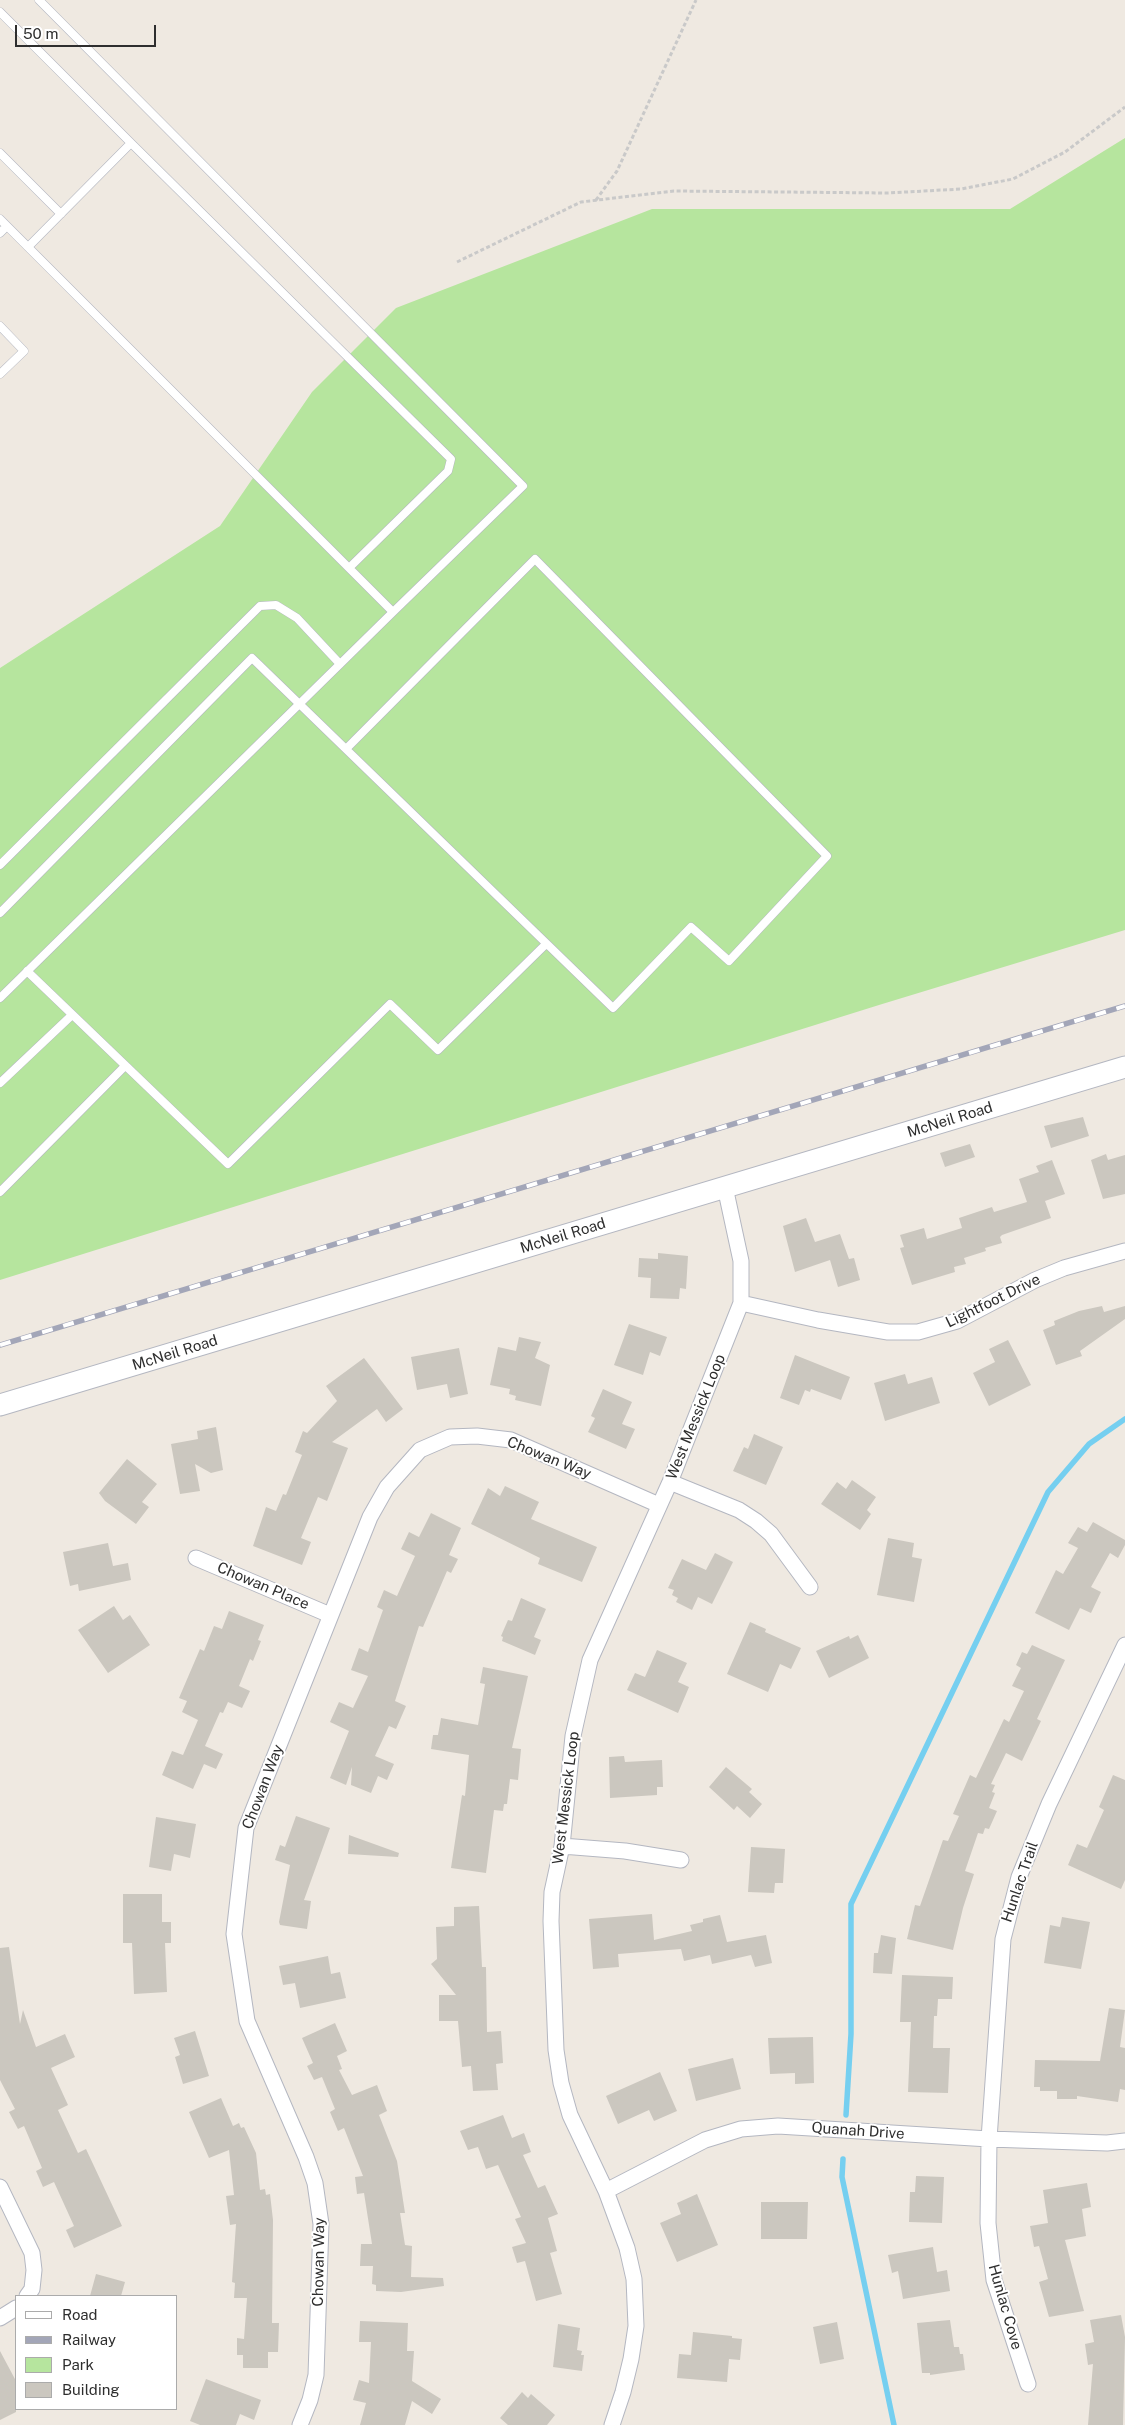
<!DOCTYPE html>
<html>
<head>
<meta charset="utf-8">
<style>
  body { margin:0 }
  #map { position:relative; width:1125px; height:2425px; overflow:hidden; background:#efe9e1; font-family:"Public Sans",sans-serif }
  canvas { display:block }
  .legend { position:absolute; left:15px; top:2295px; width:162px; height:115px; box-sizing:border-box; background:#fff; border:1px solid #ababab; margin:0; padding:6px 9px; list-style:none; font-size:15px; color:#2e2e2e }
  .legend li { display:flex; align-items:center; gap:10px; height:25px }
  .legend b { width:25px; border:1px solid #ababab }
  .scale { position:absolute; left:15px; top:25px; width:141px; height:22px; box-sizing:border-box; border:2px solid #2e2e2e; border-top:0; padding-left:6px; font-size:15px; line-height:18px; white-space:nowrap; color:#2e2e2e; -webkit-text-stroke:4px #fff; paint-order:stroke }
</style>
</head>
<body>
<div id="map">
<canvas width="1125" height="2425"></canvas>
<ul class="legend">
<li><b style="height:6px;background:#fff"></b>Road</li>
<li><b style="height:6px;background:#a3a6b8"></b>Railway</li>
<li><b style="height:14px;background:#b6e59e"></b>Park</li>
<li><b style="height:14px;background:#cbc7bf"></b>Building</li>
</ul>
<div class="scale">50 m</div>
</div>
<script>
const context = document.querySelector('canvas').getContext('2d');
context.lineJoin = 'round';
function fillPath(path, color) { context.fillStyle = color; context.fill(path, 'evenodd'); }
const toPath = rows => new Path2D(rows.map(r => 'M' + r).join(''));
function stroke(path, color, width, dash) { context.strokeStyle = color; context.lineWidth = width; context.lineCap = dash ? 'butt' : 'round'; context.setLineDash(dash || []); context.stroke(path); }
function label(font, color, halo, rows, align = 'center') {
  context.font = font + ' "Public Sans",sans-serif'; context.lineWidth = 4; context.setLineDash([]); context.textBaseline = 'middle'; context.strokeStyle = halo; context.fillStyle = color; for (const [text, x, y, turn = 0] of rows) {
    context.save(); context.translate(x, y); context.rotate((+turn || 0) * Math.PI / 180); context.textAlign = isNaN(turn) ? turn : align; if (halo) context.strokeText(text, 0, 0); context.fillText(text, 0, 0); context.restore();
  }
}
fillPath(toPath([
  [1125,138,1125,930,879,1005,0,1280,0,668,220,526,312,392,396,308,652,209,1010,209]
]), '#b6e59e');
stroke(toPath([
  [846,2115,851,2034,851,1904,1048,1492,1089,1444,1125,1419],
  [843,2159,842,2177,894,2425]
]), '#75cff0', 5.5);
fillPath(toPath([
  [1083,1117,1089,1136,1051,1148,1044,1126],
  [970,1144,975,1157,945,1167,940,1153],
  [1106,1154,1108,1160,1125,1155,1125,1194,1103,1199,1091,1160],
  [1052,1160,1065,1194,1045,1201,1051,1218,1002,1235,1000,1237,1002,1243,985,1248,986,1251,964,1258,966,1264,954,1267,955,1272,912,1285,900,1248,904,1247,900,1235,924,1228,927,1239,962,1228,959,1218,992,1207,994,1212,1027,1202,1019,1179,1039,1172,1036,1166],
  [806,1218,815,1242,840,1234,849,1259,854,1258,860,1280,838,1287,830,1260,795,1272,783,1226],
  [658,1253,688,1256,686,1289,680,1288,679,1299,650,1298,651,1278,638,1277,639,1258,658,1259],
  [1102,1306,1104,1312,1125,1306,1125,1319,1080,1351,1082,1356,1056,1365,1043,1330,1055,1325,1054,1321,1079,1311],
  [629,1324,667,1337,660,1356,650,1352,643,1375,614,1365],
  [519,1337,541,1342,535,1358,550,1365,541,1406,515,1400,516,1396,509,1394,510,1389,490,1385,498,1347,516,1351],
  [1008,1340,1031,1385,989,1406,973,1373,995,1362,989,1349],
  [459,1348,468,1394,450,1398,447,1384,417,1390,411,1357],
  [795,1355,850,1377,841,1400,811,1389,810,1392,805,1390,799,1405,780,1398],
  [364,1358,403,1409,386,1422,377,1409,332,1442,348,1448,327,1501,318,1497,301,1538,311,1542,302,1565,253,1546,266,1507,276,1511,283,1494,286,1495,302,1455,295,1452,303,1431,307,1433,337,1401,326,1386],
  [905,1374,908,1384,932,1377,940,1403,885,1421,874,1383],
  [603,1389,632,1402,622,1424,635,1429,626,1449,588,1432,595,1418,591,1416],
  [216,1427,223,1470,211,1473,195,1464,200,1491,180,1494,171,1444,198,1439,197,1431],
  [754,1434,783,1447,766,1485,733,1471,744,1447,748,1449],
  [127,1459,157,1484,142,1502,149,1507,136,1524,105,1501,99,1493],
  [852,1480,876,1497,867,1510,871,1514,860,1530,821,1504,837,1482,846,1489],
  [505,1486,539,1502,531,1519,597,1547,582,1582,538,1564,540,1558,471,1524,488,1488,500,1496],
  [431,1513,461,1528,449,1555,458,1559,451,1573,447,1571,423,1627,419,1626,395,1701,406,1706,396,1729,389,1726,375,1756,394,1764,387,1780,378,1776,371,1793,351,1785,352,1767,346,1785,330,1778,349,1731,330,1722,339,1702,353,1708,368,1676,351,1670,359,1648,368,1652,383,1610,377,1607,384,1590,397,1596,415,1556,401,1549,409,1532,419,1537],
  [1093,1522,1125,1540,1125,1545,1118,1558,1110,1553,1091,1587,1101,1592,1091,1613,1080,1608,1069,1630,1035,1613,1056,1570,1063,1574,1078,1548,1068,1543,1078,1527,1087,1532],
  [888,1538,914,1543,912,1557,922,1559,914,1602,877,1595],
  [108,1543,113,1566,128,1563,131,1580,79,1591,78,1584,70,1586,63,1552],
  [715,1553,733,1562,712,1604,698,1597,692,1610,676,1602,678,1598,672,1595,674,1590,668,1588,682,1559,706,1570],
  [521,1598,546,1609,534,1637,541,1640,535,1655,502,1641,503,1637,501,1636,508,1620,512,1621],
  [114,1606,123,1620,130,1615,150,1645,108,1673,78,1630],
  [229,1611,264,1625,258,1640,261,1641,253,1661,250,1659,239,1686,250,1691,242,1708,228,1702,223,1713,220,1712,205,1746,223,1754,216,1769,204,1764,193,1789,162,1775,172,1751,183,1755,198,1720,182,1712,187,1701,179,1698,200,1649,204,1651,214,1626,222,1629],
  [750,1622,766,1629,765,1632,801,1648,791,1669,780,1664,768,1692,727,1674],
  [858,1635,869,1658,829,1678,816,1651,849,1636,850,1639],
  [1032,1645,1065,1660,1037,1719,1041,1721,1022,1761,1006,1753,991,1784,995,1785,992,1792,995,1793,989,1808,997,1811,989,1829,985,1828,983,1834,978,1833,965,1871,974,1874,963,1908,953,1950,907,1939,915,1905,920,1906,943,1840,948,1841,959,1816,953,1814,970,1775,976,1778,1004,1719,1009,1722,1024,1691,1012,1686,1021,1668,1016,1665,1022,1652,1027,1654],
  [657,1650,687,1663,678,1682,689,1687,678,1713,627,1690,635,1673,645,1677],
  [483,1667,528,1676,512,1748,521,1749,518,1780,510,1779,507,1804,504,1804,503,1811,494,1810,486,1873,451,1868,462,1795,465,1796,469,1755,431,1749,433,1735,438,1735,441,1718,478,1725,485,1684,480,1683],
  [624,1756,625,1762,662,1760,663,1787,657,1787,657,1795,610,1798,609,1757],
  [726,1767,752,1789,749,1792,762,1804,750,1818,737,1806,734,1810,709,1787],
  [1113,1775,1125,1780,1125,1880,1121,1889,1068,1865,1077,1844,1087,1848,1104,1810,1099,1807],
  [296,1816,330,1828,304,1900,311,1901,307,1929,280,1925,279,1922,290,1865,275,1860,280,1845,285,1847],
  [156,1817,196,1824,190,1858,174,1854,171,1871,149,1867],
  [349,1835,399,1853,398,1857,348,1854],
  [751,1847,785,1849,783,1883,775,1883,774,1893,748,1892],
  [123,1894,162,1894,162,1922,171,1922,171,1943,165,1943,167,1992,134,1994,132,1943,123,1943],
  [479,1906,482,1967,486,1967,487,2032,501,2031,503,2063,496,2064,498,2090,473,2091,471,2066,462,2067,458,2021,439,2021,439,1995,456,1995,431,1964,437,1959,436,1927,454,1926,454,1907],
  [652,1914,654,1940,692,1931,690,1925,703,1922,703,1919,720,1915,727,1942,766,1935,772,1963,755,1967,751,1955,712,1964,710,1955,684,1961,681,1949,618,1954,619,1967,593,1969,589,1919],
  [1062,1917,1090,1922,1081,1969,1044,1963,1050,1925,1060,1927],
  [881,1935,896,1938,892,1974,873,1973,874,1953,878,1953],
  [9,1947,20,2024,23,2010,36,2047,65,2034,75,2057,51,2068,68,2105,58,2110,78,2153,86,2149,122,2226,74,2248,66,2230,74,2226,54,2182,43,2187,36,2171,42,2168,24,2126,18,2129,9,2112,15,2109,0,2080,0,1948],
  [328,1956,331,1974,340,1972,346,1998,300,2008,295,1983,283,1985,279,1966],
  [902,1975,953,1977,952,1999,938,1999,937,2016,934,2016,933,2048,950,2048,948,2093,908,2092,911,2022,900,2022],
  [1109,2008,1125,2010,1120,2047,1125,2048,1125,2090,1120,2089,1118,2102,1077,2096,1077,2099,1057,2099,1057,2091,1040,2091,1040,2087,1034,2087,1035,2060,1100,2061],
  [335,2023,347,2051,337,2056,342,2069,339,2070,352,2095,377,2085,387,2111,379,2115,397,2161,405,2213,400,2213,405,2245,412,2246,411,2277,443,2278,444,2286,401,2292,376,2291,376,2285,372,2284,373,2266,360,2266,361,2244,372,2244,364,2193,357,2194,355,2177,363,2176,344,2128,338,2131,330,2112,335,2109,322,2077,314,2080,307,2066,313,2063,302,2038],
  [195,2031,209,2076,183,2084,175,2057,180,2055,174,2038],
  [813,2037,814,2083,795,2084,795,2073,770,2074,768,2038],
  [733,2058,741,2089,696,2101,688,2069],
  [660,2072,677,2111,654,2121,649,2110,618,2124,606,2096],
  [221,2098,233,2126,239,2123,241,2128,244,2127,256,2153,260,2190,265,2189,266,2195,270,2194,273,2220,272,2323,279,2323,278,2352,268,2352,268,2368,243,2368,243,2355,237,2355,237,2338,244,2339,247,2298,234,2298,235,2283,232,2282,236,2224,230,2225,226,2196,234,2195,229,2150,209,2158,189,2112],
  [503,2115,512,2138,524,2133,531,2152,523,2155,538,2188,545,2185,558,2214,548,2218,557,2251,550,2253,562,2294,536,2301,525,2261,517,2263,512,2247,526,2243,515,2219,521,2217,498,2165,486,2169,478,2147,468,2150,460,2131],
  [916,2176,944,2177,942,2223,909,2222,910,2192,915,2192],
  [1087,2183,1091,2207,1082,2209,1086,2236,1065,2240,1084,2311,1049,2317,1039,2282,1048,2279,1039,2246,1034,2247,1030,2226,1048,2223,1043,2190],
  [697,2194,718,2245,677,2262,660,2223,681,2214,677,2203],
  [761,2202,808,2202,807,2239,761,2239],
  [933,2247,937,2272,947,2270,950,2291,903,2299,898,2271,892,2273,888,2255],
  [96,2274,125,2282,121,2296,90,2296],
  [1121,2315,1125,2337,1123,2425,1088,2425,1093,2364,1088,2365,1085,2344,1094,2342,1090,2320],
  [950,2320,954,2347,959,2347,960,2354,963,2354,965,2370,930,2375,930,2373,922,2373,917,2323],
  [360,2321,408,2323,407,2351,414,2351,412,2381,441,2399,432,2414,412,2401,405,2425,360,2425,366,2403,353,2400,359,2380,369,2383,371,2342,359,2342],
  [837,2322,844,2359,820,2364,813,2327],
  [558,2324,580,2328,577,2350,582,2351,581,2355,584,2355,582,2371,553,2367],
  [693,2332,732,2336,732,2338,742,2339,740,2360,729,2359,727,2382,677,2378,679,2354,691,2355],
  [0,2351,16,2381,16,2412,0,2420],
  [206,2379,261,2400,254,2420,240,2414,236,2425,200,2425,190,2421],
  [522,2392,528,2398,531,2394,555,2415,547,2425,508,2425,500,2418]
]), '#cbc7bf');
const service = toPath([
  [0,12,131,143],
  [0,153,61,214],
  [0,219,393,612,523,486,39,0],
  [0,233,7,226],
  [28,247,131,143,451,459,448,471,349,568],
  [0,326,24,351,0,374],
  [0,865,260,606,276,605,297,618,340,664],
  [0,913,252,658,613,1008,691,927,729,961,827,856,535,559,346,749],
  [27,971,228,1164,390,1004,438,1050,545,945],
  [0,998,393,612],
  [0,1083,72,1015],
  [0,1192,125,1066]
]);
const minor = toPath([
  [741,1303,818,1320,888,1332,918,1332,957,1321,1035,1280,1064,1268,1125,1251],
  [670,1482,739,1510,756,1521,771,1534,810,1587],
  [196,1558,330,1615],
  [562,1846,625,1851,681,1860],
  [0,2187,32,2253,34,2270,32,2289,27,2296],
  [606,2191,705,2140,741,2129,778,2126,989,2139,1107,2143,1125,2141],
  [0,2318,16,2308],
  [1028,2384,994,2280,988,2223,989,2139,1003,1939,1019,1877,1049,1804,1125,1645],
  [300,2425,310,2400,316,2375,321,2224,315,2183,306,2157,247,2021,234,1934,246,1828,370,1517,387,1487,420,1450,450,1437,477,1436,511,1440,659,1505],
  [612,2425,623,2392,631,2359,636,2326,634,2279,627,2248,606,2191,570,2115,561,2083,556,2050,551,1921,552,1892,562,1846,573,1736,590,1660,670,1482,741,1303,741,1261,725,1187]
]);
const secondary = toPath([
  [0,1405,1125,1067]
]);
stroke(service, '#b4b7c1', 9);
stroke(minor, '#b4b7c1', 17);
stroke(secondary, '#b4b7c1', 23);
stroke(toPath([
  [596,200,617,171,696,0],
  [457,262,581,202,674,191,888,193,961,189,1013,179,1065,152,1125,107]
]), '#c9c9c9', 3, [4, 2.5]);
stroke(service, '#fff', 8);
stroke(minor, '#fff', 15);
stroke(secondary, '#fff', 21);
const rail = toPath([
  [0,1345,1125,1006]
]);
stroke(rail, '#a3a6b8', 5.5);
stroke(rail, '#fff', 4, [11]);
label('15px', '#2e2e2e', '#fff', [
  ["McNeil Road",950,1120,-17],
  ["McNeil Road",563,1236,-17],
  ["Lightfoot Drive",993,1301,-26],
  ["McNeil Road",175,1353,-17],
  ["West Messick Loop",696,1417,-68],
  ["Chowan Way",549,1458,22],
  ["Chowan Place",263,1586,23],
  ["Chowan Way",263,1787,-69],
  ["West Messick Loop",566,1798,-83],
  ["Hunlac Trail",1020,1882,-71],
  ["Quanah Drive",858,2131,4],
  ["Chowan Way",319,2262,-89],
  ["Hunlac Cove",1005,2307,74]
]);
</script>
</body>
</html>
